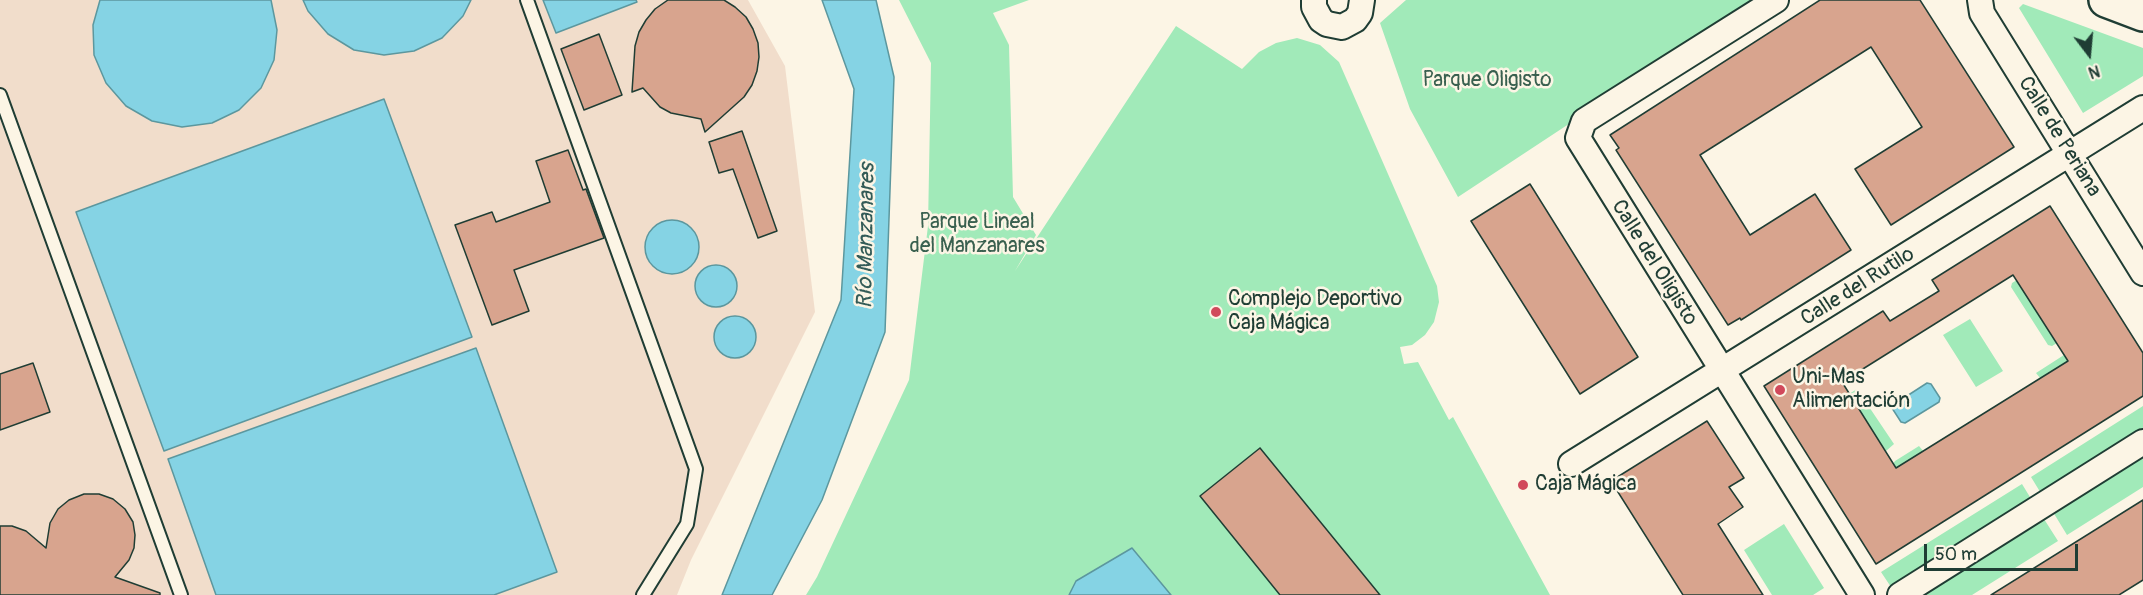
<!DOCTYPE html>
<html>
<head>
<meta charset="utf-8">
<style>
  body { margin:0 }
  #map { position:relative; width:2143px; height:595px; overflow:hidden; background:#fcf5e5; font-family:Pangolin,sans-serif }
  canvas { display:block }
  .north { position:absolute; left:2059px; top:24px; width:60px; height:60px; -webkit-text-stroke:4px #fcf5e5; paint-order:stroke; rotate:164deg; font-size:16px; font-weight:700; line-height:24px; text-align:center; color:#1f3d34 }
  .north::after { content:''; display:block; margin:auto; width:21px; height:27px; background:#1f3d34; clip-path:polygon(50% 0,100% 100%,50% 72%,0 100%) }
  .scale { position:absolute; left:1924px; top:544px; width:154px; height:27px; box-sizing:border-box; border:3px solid #1f3d34; border-top:0; padding-left:8px; font-size:18px; line-height:21px; white-space:nowrap; color:#1f3d34; -webkit-text-stroke:4px #fcf5e5; paint-order:stroke }
</style>
</head>
<body>
<div id="map">
<canvas width="2143" height="595"></canvas>
<div class="north">N</div>
<div class="scale">50 m</div>
</div>
<script>
const context = document.querySelector('canvas').getContext('2d');
context.lineJoin = 'round';
function fillPath(path, color) { context.fillStyle = color; context.fill(path, 'evenodd'); }
const toPath = rows => new Path2D(rows.map(r => 'M' + r).join(''));
function stroke(path, color, width, dash) { context.strokeStyle = color; context.lineWidth = width; context.lineCap = dash ? 'butt' : 'round'; context.setLineDash(dash || []); context.stroke(path); }
function label(font, color, halo, rows, align = 'center') {
  context.font = font + ' Pangolin,sans-serif'; context.lineWidth = 5; context.setLineDash([]); context.textBaseline = 'middle'; context.strokeStyle = halo; context.fillStyle = color; for (const [text, x, y, turn = 0] of rows) {
    context.save(); context.translate(x, y); context.rotate((+turn || 0) * Math.PI / 180); context.textAlign = isNaN(turn) ? turn : align; if (halo) context.strokeText(text, 0, 0); context.fillText(text, 0, 0); context.restore();
  }
}
fillPath(toPath([
  [0,0,748,0,785,66,815,312,691,560,677,595,0,595]
]), '#f1ddcb');
fillPath(toPath([
  [899,0,1029,0,993,13,1009,45,1013,197,1036,235,1015,271,1176,26,1242,69,1259,52,1276,43,1297,38,1320,45,1339,62,1437,286,1439,302,1434,322,1425,335,1412,345,1400,347,1404,364,1418,362,1449,420,1453,417,1550,595,806,595,817,577,909,380,928,226,931,63],
  [1406,0,1757,0,1458,197,1410,109,1380,23],
  [2023,4,2143,48,2143,76,2083,113,2019,8],
  [2017,280,2057,343,2052,346,2048,345,2011,287,2012,283],
  [1970,319,2003,371,1976,387,1943,335],
  [2064,355,2068,361,2040,378,2036,373],
  [1857,389,1894,444,1886,451,1849,394],
  [2143,406,2143,433,2042,495,2031,477],
  [1919,446,1924,452,1896,468,1893,464,1895,461],
  [2143,455,2143,487,2067,535,2053,512],
  [2022,484,2033,502,1893,590,1881,572],
  [2044,519,2058,541,1972,595,1922,595],
  [1784,524,1824,588,1813,595,1772,595,1744,550]
]), '#a1eab9');
const water = toPath([
  [100,0,271,0,277,30,274,60,261,88,239,110,212,123,182,127,152,121,126,106,106,83,94,55,93,25,100,0],
  [303,0,471,0,463,16,442,38,414,51,384,55,354,50,328,34,308,11,303,0],
  [543,0,636,0,637,2,556,33,543,0],
  [822,0,876,0,894,77,885,332,822,500,772,595,722,595,841,300,854,89,822,0],
  [384,99,472,337,164,451,76,212,384,99],
  '645 247a27 27 0 1 1 54 0a27 27 0 1 1-54 0Z',
  '695 286a21 21 0 1 1 42 0a21 21 0 1 1-42 0Z',
  '714 337a21 21 0 1 1 42 0a21 21 0 1 1-42 0Z',
  [476,348,557,572,494,595,216,595,168,459,476,348],
  [1927,383,1931,384,1940,398,1939,402,1905,423,1901,422,1892,408,1893,405,1927,383],
  [1132,548,1171,595,1069,595,1076,581,1132,548]
]);
fillPath(water, '#85d3e4');
stroke(water, '#5c979e', 1.5);
const building = toPath([
  [668,0,724,0,735,7,746,17,753,29,758,43,759,57,757,71,752,85,744,97,705,132,701,119,671,113,660,107,643,88,632,92,635,46,639,32,646,20,655,9,668,0],
  [1820,0,1920,0,2014,147,1891,225,1855,169,1922,127,1871,47,1700,155,1750,235,1815,194,1851,250,1741,320,1740,318,1728,325,1616,150,1619,148,1610,135,1820,0],
  [599,34,622,95,584,110,561,49,599,34],
  [742,131,777,231,758,238,733,169,719,173,709,142,742,131],
  [568,150,583,190,586,189,604,238,514,270,529,311,492,325,455,225,492,212,496,222,550,202,536,161,568,150],
  [1530,184,1638,357,1580,394,1471,221,1530,184],
  [2050,206,2143,353,2143,396,1876,564,1764,386,1883,311,1890,321,1939,291,1932,280,2050,206],
  [2013,275,2068,361,1896,468,1842,382,2013,275],
  [33,363,50,412,0,430,0,374,33,363],
  [1707,421,1744,478,1729,487,1743,507,1718,524,1763,595,1683,595,1611,481,1707,421],
  [1260,448,1380,595,1280,595,1200,496,1260,448],
  [84,494,99,494,113,499,125,509,133,522,135,535,134,548,129,560,115,577,160,593,160,595,0,595,0,526,12,526,26,531,46,548,50,523,58,509,69,500,84,494],
  [2143,500,2143,580,2119,595,1991,595,2143,500]
]);
fillPath(building, '#d8a48e');
stroke(building, '#1f3d34', 1.5);
const lane = toPath([
  [527,0,696,469,687,524,643,595],
  [0,95,181,595]
]);
const street = toPath([
  [1314,0,1314,7,1321,20,1327,24,1342,27,1355,20,1360,13,1362,0],
  [1776,0,1584,121,1578,138,1862,595],
  [1980,0,1982,13,2143,273],
  [1571,464,2143,108],
  [1900,595,2143,442]
]);
const secondary = toPath([
  [2106,0,2143,14]
]);
stroke(lane, '#1f3d34', 16);
stroke(street, '#1f3d34', 28);
stroke(secondary, '#1f3d34', 38);
stroke(lane, '#fcf5e5', 12);
stroke(street, '#fcf5e5', 24);
stroke(secondary, '#fcf5e5', 33);
for (const [x, y, r, color] of [
  [1216,312,6,"#d1495b"],
  [1780,390,6,"#d1495b"],
  [1523,485,6,"#d1495b"]
]) { const dot = new Path2D(); dot.arc(x, y, r, 0, 2 * Math.PI); context.fillStyle = color; context.fill(dot); stroke(dot, '#fcf5e5', 2); }
label('21px', '#39604f', '#fcf5e5', [
  ["Parque Oligisto",1487,81],
  ["Parque Lineal",977,223],
  ["del Manzanares",977,247]
]);
label('21px', '#1f3d34', '#fcf5e5', [
  ["Calle de Periana",2059,137,58],
  ["Calle del Oligisto",1654,263,58],
  ["Calle del Rutilo",1858,287,-32]
]);
label('21px', '#1f3d34', '#fcf5e5', [
  ["Complejo Deportivo",1228,300],
  ["Caja Mágica",1228,324],
  ["Uni-Mas",1792,378],
  ["Alimentación",1792,402],
  ["Caja Mágica",1535,485]
], 'left');
label('italic 22px', '#335b57', '#fcf5e5', [
  ["Río Manzanares",867,236,-89]
]);
</script>
</body>
</html>
